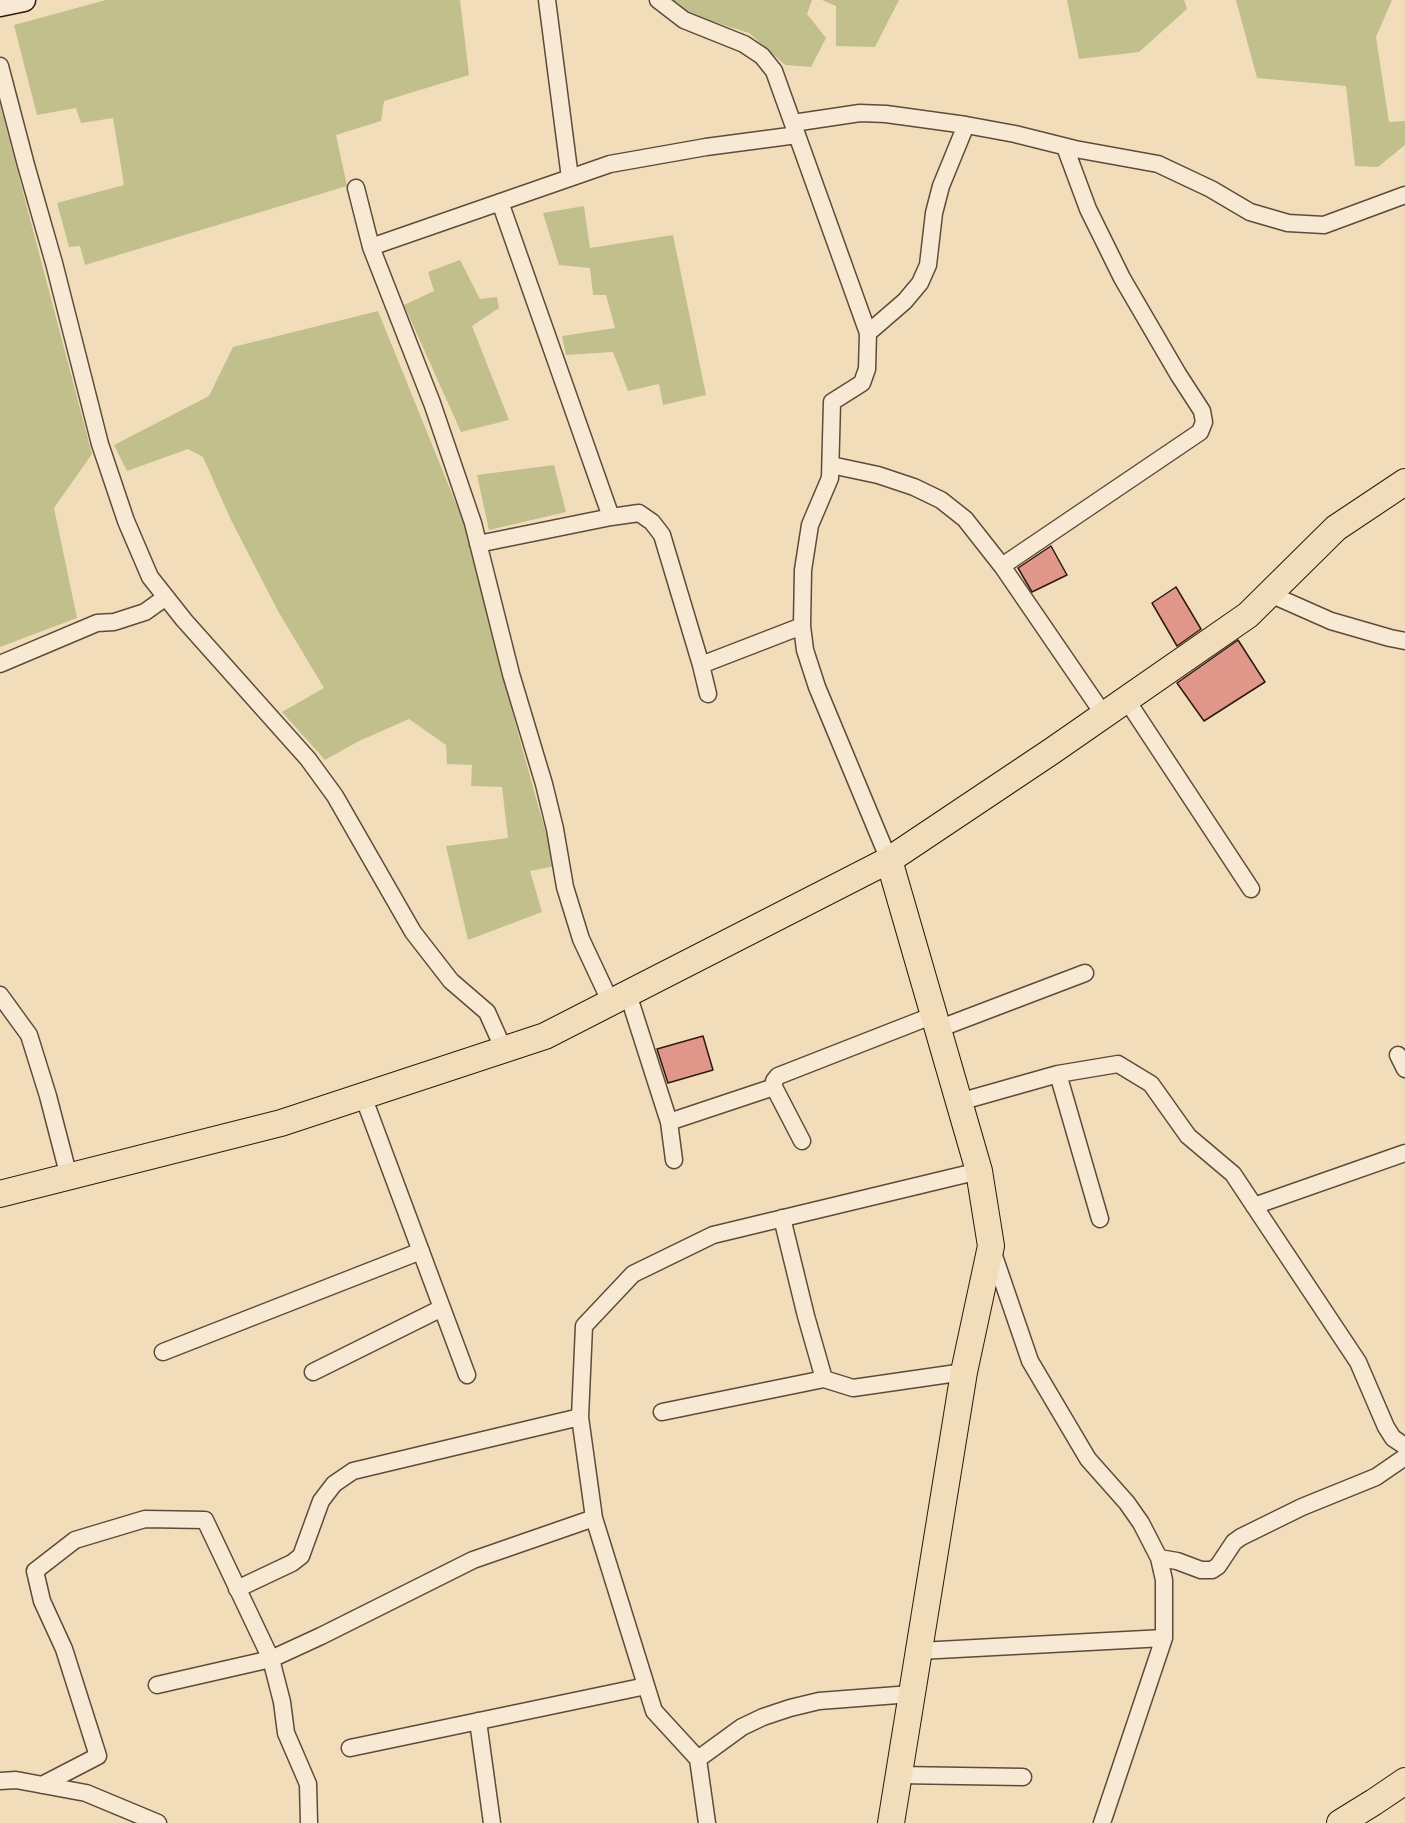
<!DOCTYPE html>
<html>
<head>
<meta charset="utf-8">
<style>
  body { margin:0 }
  canvas { display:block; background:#f2ddbb }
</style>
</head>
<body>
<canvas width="1405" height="1823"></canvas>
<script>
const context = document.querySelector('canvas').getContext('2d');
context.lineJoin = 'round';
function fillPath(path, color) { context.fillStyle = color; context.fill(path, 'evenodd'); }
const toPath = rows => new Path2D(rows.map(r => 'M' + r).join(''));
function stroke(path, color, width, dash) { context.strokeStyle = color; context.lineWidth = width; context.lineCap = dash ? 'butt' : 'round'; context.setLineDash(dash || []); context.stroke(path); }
fillPath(toPath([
  [106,0,460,0,469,75,384,101,381,121,336,135,347,186,85,265,80,246,69,247,57,203,124,185,113,118,81,123,76,108,37,115,14,25],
  [673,0,812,0,807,14,826,38,811,67,785,65,749,33,691,15],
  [822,0,899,0,875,47,836,46,836,6],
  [1067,0,1184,0,1187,9,1139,52,1079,59],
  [1236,0,1392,0,1376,37,1389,122,1405,121,1405,145,1378,167,1355,166,1346,86,1257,78],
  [0,105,92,454,54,508,77,618,0,647],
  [584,206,590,248,673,235,706,395,663,405,659,384,628,391,613,352,566,355,562,336,615,328,606,295,593,295,590,268,559,265,543,213],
  [460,260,480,299,497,297,499,308,472,326,509,420,461,432,404,305,434,291,428,272],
  [378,311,471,541,501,672,555,866,530,871,542,912,468,940,446,846,508,838,502,787,471,786,472,765,447,764,446,745,409,719,359,741,325,760,282,712,324,688,278,611,231,520,203,457,188,449,127,471,114,445,209,396,233,347],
  [554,465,566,512,489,530,477,475]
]), '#c1bf8c');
const building = toPath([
  [1051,546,1067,575,1032,592,1018,568,1051,546],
  [1176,587,1201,629,1177,646,1152,603,1176,587],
  [1238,640,1265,682,1204,721,1177,683,1238,640],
  [703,1036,713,1070,668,1083,657,1049,703,1036]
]);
fillPath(building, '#e1968a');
stroke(building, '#2d1a0e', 1.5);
const street = toPath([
  [547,0,570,178],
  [658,0,684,20,744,44,762,56,774,71,868,333,867,369,862,383,832,402,830,478,810,525,803,570,802,626,805,650,817,687,889,860],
  [0,66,26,165,54,263,100,444,126,521,150,577,184,620,308,759,335,796,413,932,451,981,487,1012,504,1050],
  [793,123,860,113,886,114,966,125,1015,134,1075,149,1158,164,1211,189,1250,212,1288,223,1324,225,1405,195],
  [356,188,371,247,432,403,473,523,511,674,544,784,555,829,565,887,581,939,611,1003],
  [500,202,611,517],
  [371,247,610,164,706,147,797,135],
  [868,333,905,301,920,283,928,265,934,213,941,186,966,125],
  [831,465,878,475,914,487,941,500,965,519,1002,566,1104,715],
  [478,544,611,517,639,513,652,522,662,535,701,665,708,694],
  [1002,566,1200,432,1204,422,1202,411,1178,374,1122,278,1088,209,1065,147],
  [1270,594,1331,621,1390,638,1405,641],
  [0,664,97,623,114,622,145,612,166,597],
  [701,665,802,626],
  [1126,699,1251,889],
  [628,994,669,1122,674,1160],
  [0,995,29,1035,48,1096,69,1177],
  [938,1029,1085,973],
  [1398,1055,1405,1069],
  [1058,1074,1100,1219],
  [363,1096,467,1375],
  [959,1102,1058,1074,1118,1064,1151,1084,1188,1136,1233,1174,1358,1362,1386,1427,1393,1438,1405,1446],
  [669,1122,774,1087],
  [802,1141,774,1087,774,1081,778,1076,934,1015],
  [1254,1206,1405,1153],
  [782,1218,806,1316,824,1379,853,1388,964,1372],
  [991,1247,1030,1361,1088,1459,1127,1503,1141,1523,1159,1558,1164,1580,1164,1638,1102,1823],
  [163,1352,421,1251],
  [313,1372,442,1308],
  [662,1412,824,1379],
  [594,1518,654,1711,698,1759,707,1823],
  [1159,1558,1177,1561,1201,1570,1212,1570,1218,1566,1234,1542,1241,1537,1302,1507,1376,1477,1405,1457],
  [237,1589,292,1563,301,1556,321,1501,334,1484,353,1471,580,1417],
  [919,1651,1164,1638],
  [478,1721,492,1823],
  [350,1748,646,1686],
  [698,1759,742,1727,763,1717,790,1708,819,1701,911,1694],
  [899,1775,1023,1777],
  [0,1781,16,1780,86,1793,158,1823],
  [42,1785,98,1756,64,1649,42,1601,35,1571,75,1540,145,1519,205,1520,271,1659,157,1685],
  [309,1823,308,1784,286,1733,282,1702,271,1659,321,1636,473,1560,594,1518,580,1417,584,1326,633,1274,713,1235,979,1171]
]);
const secondary = toPath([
  [0,5,24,0]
]);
const primary = toPath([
  [889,860,979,1171,991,1246,964,1372,891,1823],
  [0,1194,281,1123,545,1036,889,860,1052,751,1248,615,1336,528,1405,482],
  [1340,1823,1374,1802,1405,1781]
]);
stroke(street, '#5e4b39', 19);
stroke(secondary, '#2d1a0e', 25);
stroke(primary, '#2d1a0e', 28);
stroke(street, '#f7e9d3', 16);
stroke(secondary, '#f7e9d3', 22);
stroke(primary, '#f2ddbb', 26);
</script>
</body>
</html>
